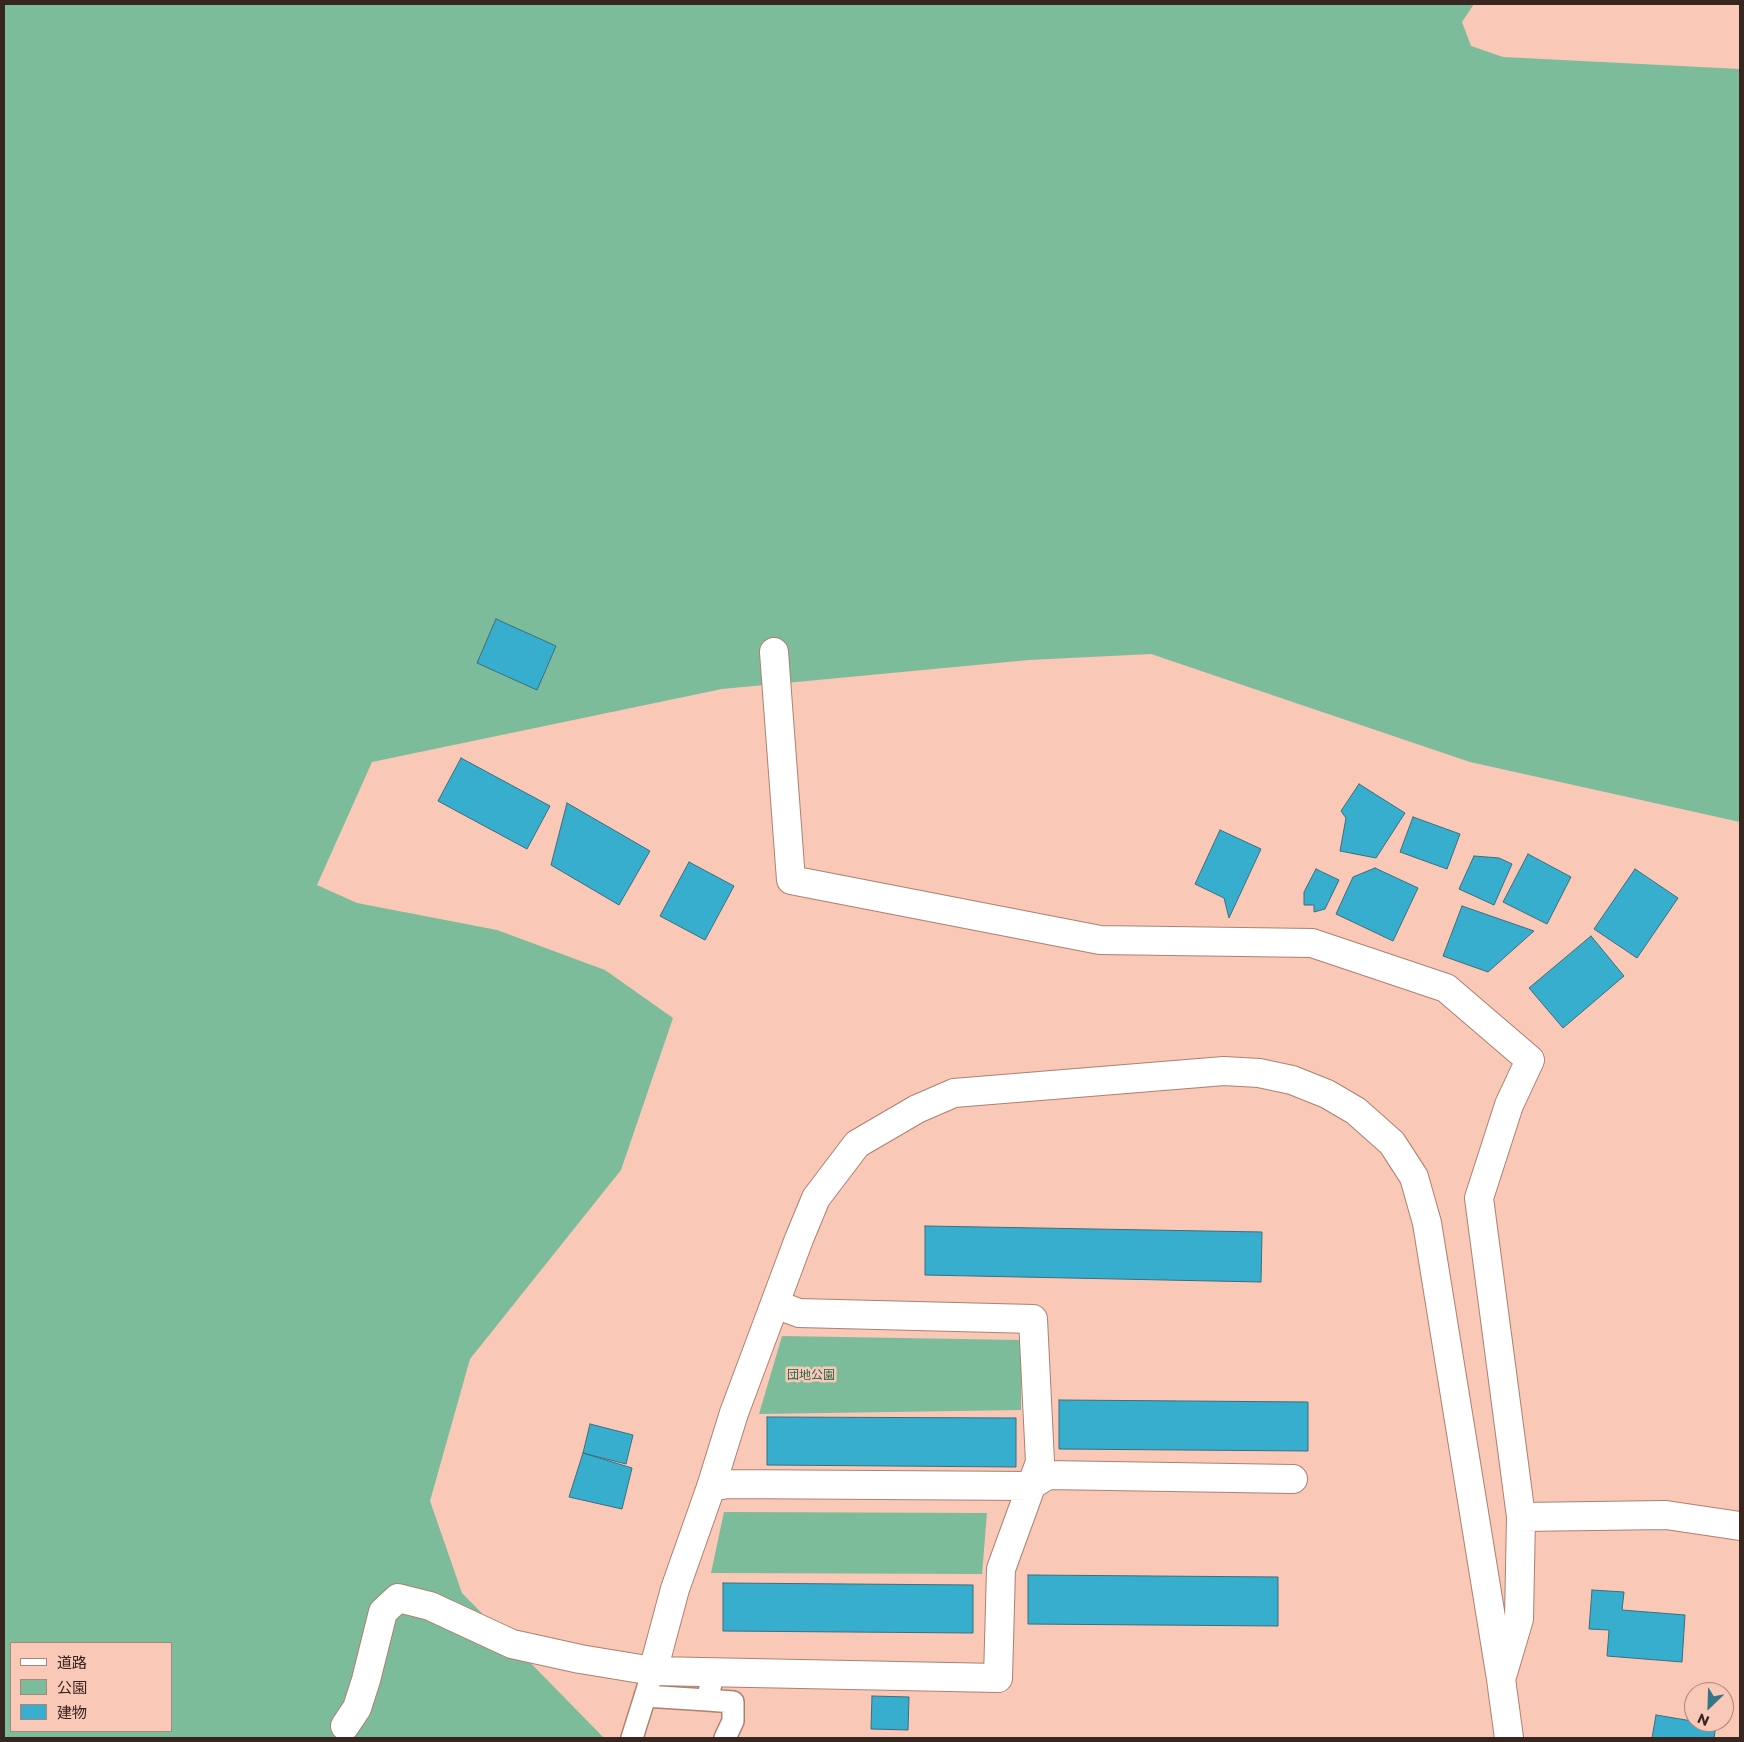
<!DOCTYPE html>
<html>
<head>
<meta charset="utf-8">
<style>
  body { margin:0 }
  #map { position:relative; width:1744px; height:1742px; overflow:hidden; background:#f9c8b7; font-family:Montserrat,"Noto Sans JP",sans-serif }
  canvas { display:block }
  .frame { position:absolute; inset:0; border:5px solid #37251f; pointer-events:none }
  .legend { position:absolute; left:10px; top:1642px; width:162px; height:90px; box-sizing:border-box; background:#f9c8b7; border:1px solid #ab877a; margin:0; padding:6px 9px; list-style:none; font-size:15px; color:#37251f }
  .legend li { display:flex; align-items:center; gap:10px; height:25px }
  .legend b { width:25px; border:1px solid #ab877a }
  .north { position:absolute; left:1684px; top:1682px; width:50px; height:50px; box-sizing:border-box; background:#f9c8b7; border:1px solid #ab877a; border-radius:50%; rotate:204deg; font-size:14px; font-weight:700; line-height:20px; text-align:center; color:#37251f }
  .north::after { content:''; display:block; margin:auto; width:18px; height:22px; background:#347588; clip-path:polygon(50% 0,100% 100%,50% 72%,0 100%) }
</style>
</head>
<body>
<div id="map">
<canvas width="1744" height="1742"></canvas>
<div class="frame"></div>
<ul class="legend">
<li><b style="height:6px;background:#fff"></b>道路</li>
<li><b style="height:14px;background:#7dbc9a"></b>公園</li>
<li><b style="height:14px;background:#38aece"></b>建物</li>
</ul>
<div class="north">N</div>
</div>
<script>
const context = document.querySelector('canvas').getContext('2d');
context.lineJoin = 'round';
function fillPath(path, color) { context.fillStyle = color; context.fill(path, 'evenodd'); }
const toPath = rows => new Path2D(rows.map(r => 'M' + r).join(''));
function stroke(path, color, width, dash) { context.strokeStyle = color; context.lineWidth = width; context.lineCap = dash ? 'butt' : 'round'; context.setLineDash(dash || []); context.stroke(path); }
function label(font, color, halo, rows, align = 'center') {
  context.font = font + ' Montserrat,"Noto Sans JP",sans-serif'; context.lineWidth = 5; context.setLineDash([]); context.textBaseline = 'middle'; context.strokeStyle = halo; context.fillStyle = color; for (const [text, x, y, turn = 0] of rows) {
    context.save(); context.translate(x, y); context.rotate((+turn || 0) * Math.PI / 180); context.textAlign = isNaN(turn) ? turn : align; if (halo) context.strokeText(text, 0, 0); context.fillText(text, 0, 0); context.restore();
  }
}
fillPath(toPath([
  [4,4,1474,4,1462,22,1471,46,1503,57,1740,69,1740,822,1470,762,1151,654,1029,660,722,689,372,762,317,885,357,903,497,930,605,970,673,1018,621,1170,470,1359,430,1501,462,1593,604,1738,4,1738],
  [11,1643,171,1643,171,1731,11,1731],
  [782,1336,1021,1340,1021,1410,759,1414],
  [724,1512,987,1513,982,1574,711,1573]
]), '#7dbc9a');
const building = toPath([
  [496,619,556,646,537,690,477,663,496,619],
  [461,758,550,806,527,849,438,801,461,758],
  [1359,784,1405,813,1376,858,1340,851,1346,818,1341,811,1359,784],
  [567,803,650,851,619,905,551,865,567,803],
  [1413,817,1460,834,1447,869,1400,852,1413,817],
  [1220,830,1261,849,1229,918,1224,898,1195,884,1220,830],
  [1528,854,1571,877,1547,924,1503,902,1528,854],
  [1474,856,1499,858,1512,864,1494,905,1459,889,1474,856],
  [689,862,734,886,705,940,660,916,689,862],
  [1375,868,1418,888,1393,941,1336,914,1353,877,1375,868],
  [1316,869,1339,880,1325,909,1314,912,1314,905,1304,905,1304,892,1316,869],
  [1635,869,1678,898,1637,958,1594,929,1635,869],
  [1462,906,1534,931,1488,972,1443,956,1462,906],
  [1591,936,1624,976,1563,1028,1529,988,1591,936],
  [925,1226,1262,1232,1261,1282,925,1275,925,1226],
  [1059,1400,1308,1402,1308,1451,1059,1449,1059,1400],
  [767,1417,1016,1418,1016,1467,767,1465,767,1417],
  [590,1424,633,1435,626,1464,583,1453,590,1424],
  [583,1453,632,1468,622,1509,569,1497,583,1453],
  [1028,1575,1278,1577,1278,1626,1028,1624,1028,1575],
  [723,1583,973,1585,973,1633,723,1631,723,1583],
  [1592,1590,1624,1592,1622,1610,1685,1615,1682,1662,1607,1656,1609,1630,1589,1629,1592,1590],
  [872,1696,909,1697,908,1730,871,1729,872,1696],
  [1656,1715,1716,1725,1714,1738,1652,1738,1656,1715]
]);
fillPath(building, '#38aece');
stroke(building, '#3a6e7d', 1);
const lane = toPath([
  [714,1672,707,1700,733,1702,733,1721,725,1738],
  [645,1696,707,1700],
  [632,1738,653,1671]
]);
const street = toPath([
  [774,652,791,880,1100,940,1312,943,1446,988,1530,1060,1509,1105,1479,1198,1521,1517],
  [711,1487,727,1484,1030,1486,1048,1475,1293,1479],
  [653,1671,675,1589,711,1487,734,1413,799,1239,816,1198,857,1144,917,1109,954,1093,1224,1071,1259,1073,1292,1080,1327,1094,1356,1111,1392,1143,1414,1177,1427,1223,1501,1679,1509,1738],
  [1503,1673,1519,1619,1521,1517,1666,1515,1740,1526],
  [345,1726,357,1708,366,1680,383,1612,398,1598,430,1606,512,1644,580,1659,653,1671,998,1678,1001,1569,1040,1462,1033,1319,799,1313,775,1304]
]);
stroke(lane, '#ad8070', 24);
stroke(street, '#ad8070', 30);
stroke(lane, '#fff', 21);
stroke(street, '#fff', 28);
label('12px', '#226647', '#f9c8b7', [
  ["団地公園",811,1375]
]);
</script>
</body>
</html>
